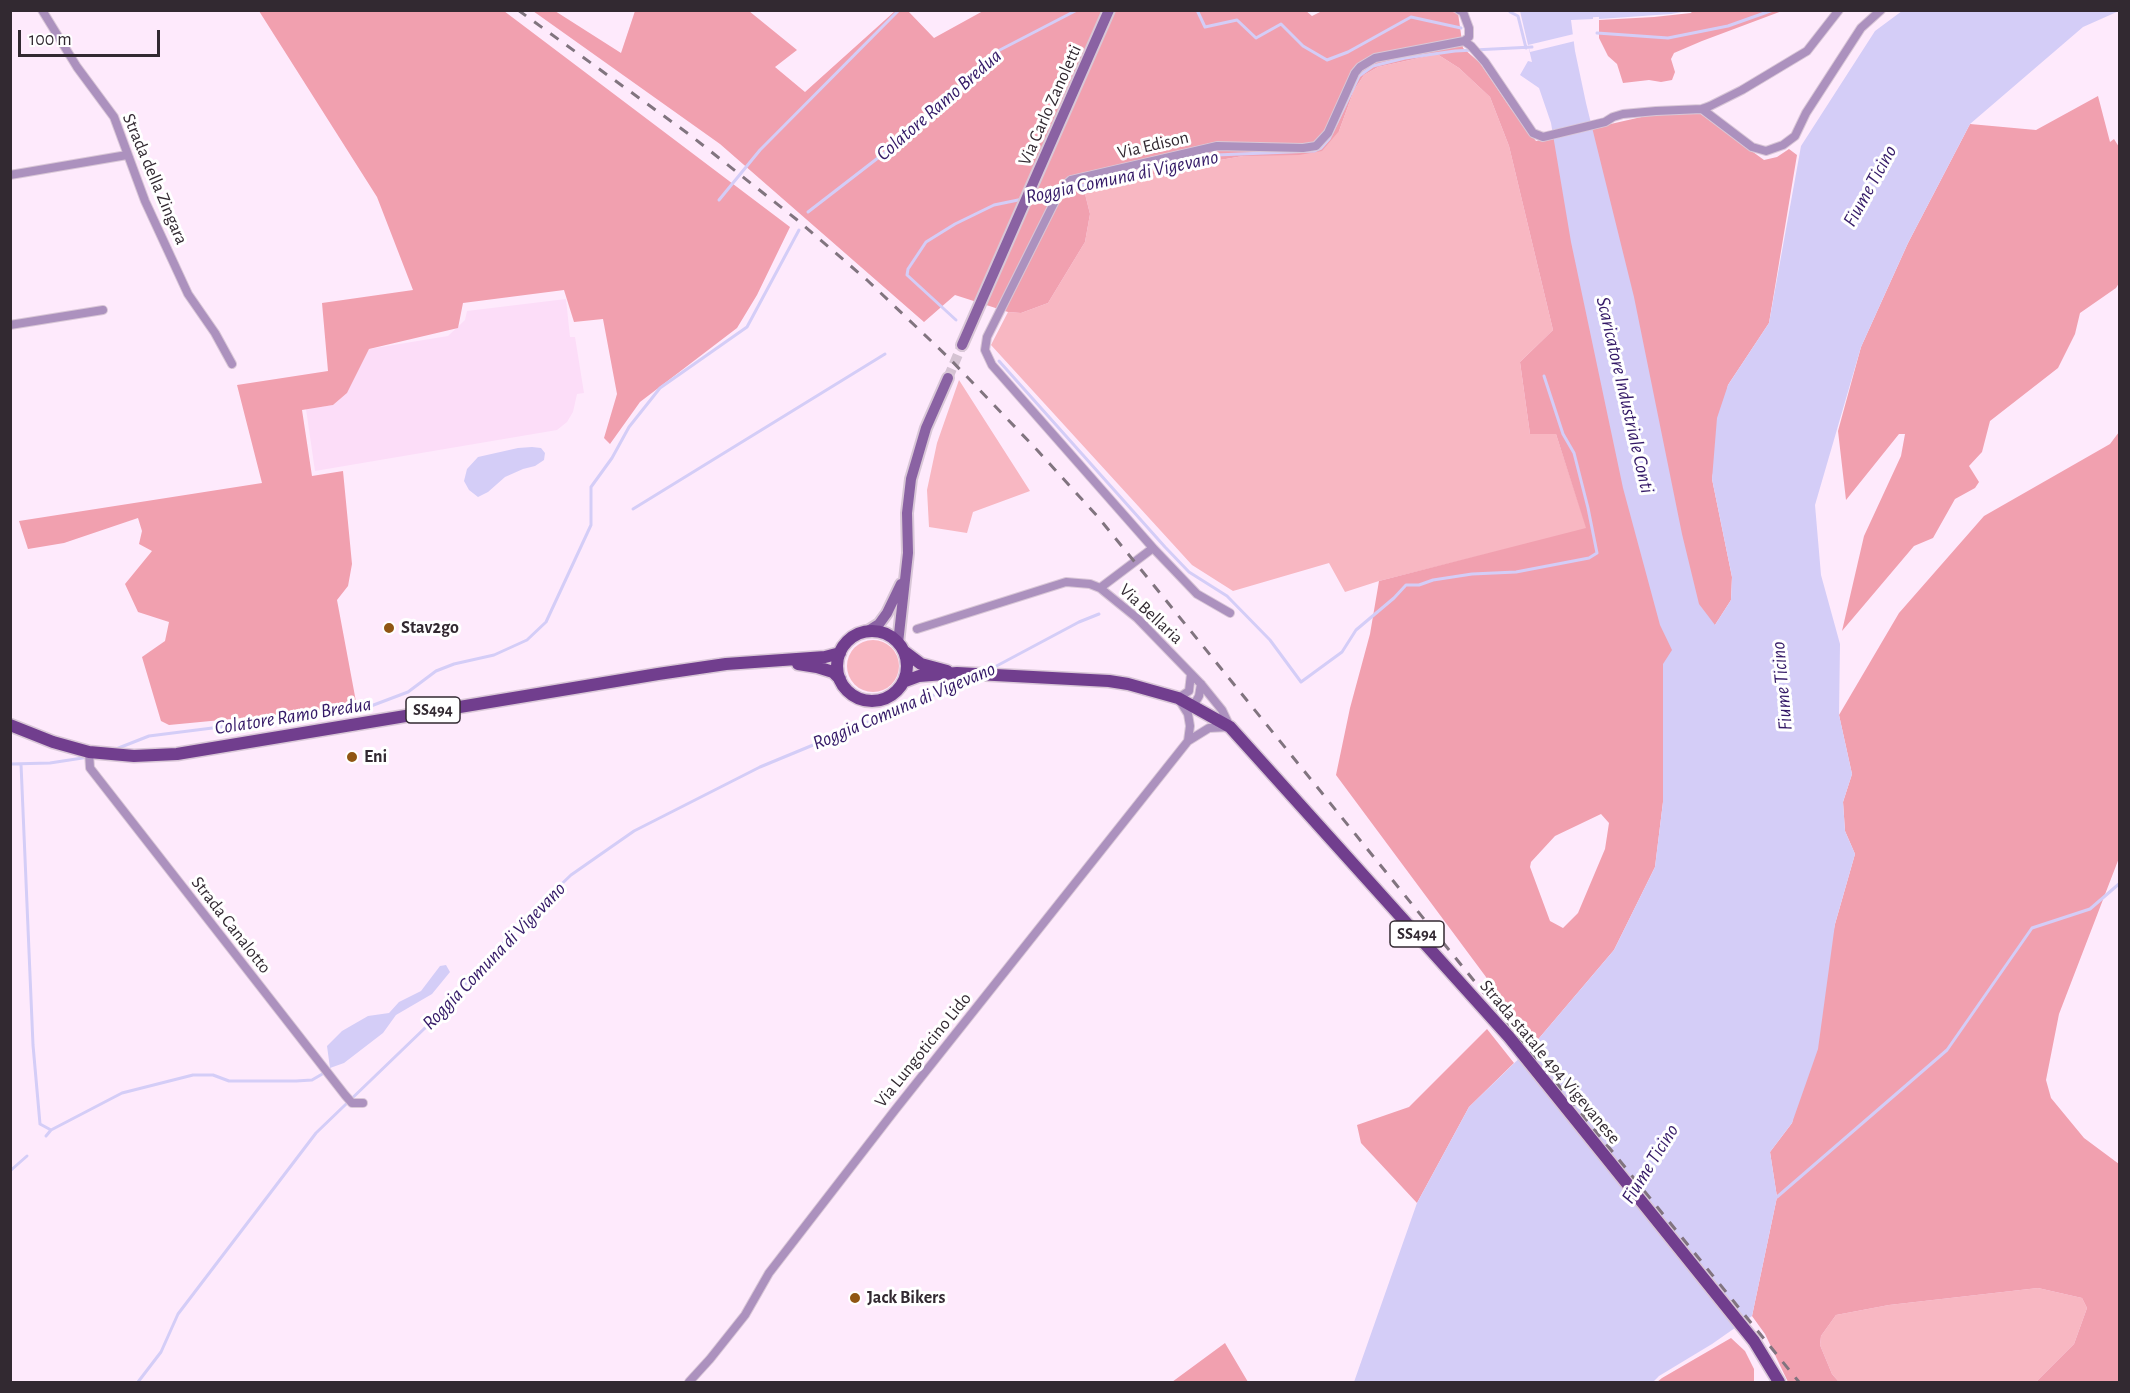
<!DOCTYPE html>
<html>
<head>
<meta charset="utf-8">
<style>
  body { margin:0 }
  #map { position:relative; width:2130px; height:1393px; overflow:hidden; background:#feeafc; font-family:"Alegreya Sans",sans-serif }
  canvas { display:block }
  .frame { position:absolute; inset:0; border:12px solid #322931; pointer-events:none }
  .scale { position:absolute; left:18px; top:30px; width:142px; height:27px; box-sizing:border-box; border:3px solid #322931; border-top:0; padding-left:8px; font-size:18px; line-height:21px; white-space:nowrap; color:#322931; -webkit-text-stroke:4px #fff; paint-order:stroke }
</style>
</head>
<body>
<div id="map">
<canvas width="2130" height="1393"></canvas>
<div class="frame"></div>
<div class="scale">100 m</div>
</div>
<script>
const context = document.querySelector('canvas').getContext('2d');
context.lineJoin = 'round';
function fillPath(path, color) { context.fillStyle = color; context.fill(path, 'evenodd'); }
const toPath = rows => new Path2D(rows.map(r => 'M' + r).join(''));
function stroke(path, color, width, dash) { context.strokeStyle = color; context.lineWidth = width; context.lineCap = dash ? 'butt' : 'round'; context.setLineDash(dash || []); context.stroke(path); }
function label(font, color, halo, rows, align = 'center') {
  context.font = font + ' "Alegreya Sans",sans-serif'; context.lineWidth = 6; context.setLineDash([]); context.textBaseline = 'middle'; context.strokeStyle = halo; context.fillStyle = color; for (const [text, x, y, turn = 0] of rows) {
    context.save(); context.translate(x, y); context.rotate((+turn || 0) * Math.PI / 180); context.textAlign = isNaN(turn) ? turn : align; if (halo) context.strokeText(text, 0, 0); context.fillText(text, 0, 0); context.restore();
  }
}
fillPath(toPath([
  [566,299,570,337,575,337,584,393,577,394,573,412,567,422,557,430,315,471,306,409,333,405,347,393,369,349,448,336,465,320,467,311]
]), '#fcddf8');
fillPath(toPath([
  [1437,54,1459,68,1490,97,1509,146,1553,330,1520,362,1530,434,1556,434,1587,529,1379,581,1345,592,1329,563,1233,591,1192,565,991,345,1008,312,1021,313,1048,303,1085,242,1090,214,1084,190,1214,161,1243,156,1339,131,1354,90,1364,75,1378,67],
  [959,380,1030,491,973,512,967,533,929,527,927,490,937,443],
  '847 666a26 26 0 1 1 52 0a26 26 0 1 1-52 0Z',
  [2038,1288,2082,1298,2087,1308,2074,1344,2036,1382,1839,1382,1832,1374,1820,1345,1821,1336,1836,1315,1889,1305]
]), '#f8b7c2');
fillPath(toPath([
  [1305,10,1312,16,1324,10,1447,11,1458,13,1463,48,1480,63,1511,109,1536,141,1659,113,1698,112,1764,160,1777,157,1789,149,1797,155,1769,323,1728,385,1712,479,1732,577,1731,600,1715,625,1663,802,1655,867,1614,950,1535,1043,1336,775,1350,708,1370,634,1379,581,1586,528,1556,434,1530,434,1520,362,1553,330,1509,146,1490,97,1459,68,1437,54,1378,67,1364,75,1354,90,1339,131,1322,151,1299,155,1243,156,1214,161,1084,190,1090,214,1085,242,1048,303,1021,313,1008,312,955,295,924,322,720,144,533,11,555,11,621,53,635,11,749,11,797,50,775,67,805,92,895,11,908,11,934,38,983,11],
  [1601,814,1609,823,1605,849,1578,913,1563,928,1550,921,1530,867,1531,862,1555,836],
  [1693,10,1782,11,1702,41,1674,53,1671,59,1675,72,1672,80,1661,82,1649,80,1623,83,1617,64,1608,56,1599,38,1599,20,1654,17,1691,13],
  [259,11,504,11,790,227,757,295,737,328,640,402,610,444,604,438,617,394,603,319,574,322,564,290,463,303,458,328,369,349,347,393,333,405,302,410,312,476,343,471,352,564,348,586,337,600,357,707,169,725,161,721,142,657,165,641,169,622,138,612,125,584,152,551,139,544,142,531,138,518,64,543,28,549,19,521,262,483,237,385,328,371,322,303,413,290,377,197],
  [2098,96,2110,142,2114,139,2119,147,2119,283,2116,288,2080,313,2075,334,2058,368,1990,421,1982,452,1969,466,1979,482,1975,488,1955,499,1933,538,1914,546,1842,631,1864,536,1901,456,1905,434,1899,434,1846,500,1838,431,1861,347,1908,243,1970,124,2036,130],
  [2119,432,2119,858,2059,1014,2046,1080,2051,1098,2084,1138,2119,1164,2119,1382,2036,1382,2074,1344,2087,1308,2082,1298,2038,1288,1889,1305,1836,1315,1821,1336,1820,1345,1832,1374,1839,1382,1788,1382,1765,1334,1752,1316,1777,1197,1770,1152,1792,1123,1835,924,1855,854,1845,831,1843,802,1852,774,1839,715,1899,613,1984,516,2110,444],
  [1487,1029,1514,1063,1469,1107,1417,1203,1361,1143,1357,1125,1409,1107],
  [1731,1338,1745,1351,1754,1369,1754,1382,1657,1382,1662,1378],
  [1225,1343,1248,1382,1172,1382]
]), '#f1a0af');
fillPath(toPath([
  [1520,11,1593,11,1593,19,1571,20,1575,51,1586,103,1634,297,1682,534,1699,604,1715,625,1731,600,1732,577,1712,479,1717,418,1728,385,1769,323,1801,146,1875,31,1902,11,2119,11,2083,27,1970,124,1908,243,1861,347,1815,505,1821,575,1840,644,1839,715,1852,774,1843,802,1845,831,1855,854,1835,924,1818,1049,1792,1123,1770,1152,1777,1197,1752,1316,1712,1344,1659,1376,1653,1382,1354,1382,1417,1203,1469,1107,1535,1043,1614,950,1655,867,1663,802,1663,664,1672,650,1660,625,1623,488,1571,242,1551,123,1539,88,1520,75,1528,61,1532,62],
  [1599,11,1687,11,1671,14,1599,19],
  [532,447,541,448,545,453,544,460,535,466,523,469,505,477,488,492,478,497,469,490,464,481,467,469,478,457,518,448],
  [446,965,450,972,432,994,396,1015,383,1033,344,1063,330,1068,327,1046,342,1031,368,1016,389,1013,399,1002,421,991,440,966]
]), '#d4cdf7');
fillPath(toPath([
  [1574,34,1575,41,1530,52,1528,45]
]), '#feeafc');
stroke(toPath([
  [1197,10,1205,27,1237,20,1256,38,1281,24,1303,46,1327,60,1348,52,1411,17,1461,28],
  [1510,12,1518,16,1526,48],
  [1597,33,1668,38,1728,26,1773,10],
  [1064,190,1158,166,1216,155,1314,151,1321,148,1329,139,1359,76,1373,66,1405,58,1455,51,1532,47],
  [1029,198,1058,192],
  [719,200,760,150,899,10],
  [808,212,918,127,996,52,1077,10],
  [956,320,907,275,908,269,926,242,955,224,994,205,1023,199],
  [999,361,1165,547,1189,572,1227,596,1270,640,1301,682,1342,652,1356,630,1394,598,1406,585,1419,585,1433,580,1472,574,1516,572,1589,558,1597,553,1588,508,1574,453,1563,434,1544,376],
  [633,509,885,354],
  [989,670,1079,622,1099,614],
  [116,749,149,736,363,709,408,692,436,671,454,664,494,655,527,640,546,622,591,525,591,487,612,458,629,427,660,388,747,327,799,230],
  [10,764,50,763,89,757],
  [21,764,33,1045,40,1124,51,1130],
  [46,1136,51,1130,122,1093,193,1075,213,1075,229,1081,296,1081,312,1080,324,1073],
  [10,1171,27,1156],
  [1777,1197,1947,1050,2032,928,2090,909,2120,883],
  [138,1382,161,1352,178,1314,316,1133,426,1027,528,916,571,875,634,831,760,767,975,678]
]), '#d4cdf7', 3);
stroke(toPath([
  [1579,13,1632,10]
]), '#d4cdf7', 10);
stroke(toPath([
  [948,378,962,345]
]), '#d5c3d3', 10, [10, 5]);
const minor = toPath([
  [42,10,77,67,114,117,145,201,188,294,215,333,232,364],
  [1459,10,1463,12,1469,28,1469,37,1464,41],
  [1464,41,1471,46,1485,62,1533,133,1543,137,1605,122,1613,117,1623,114,1656,111,1702,109,1710,106,1742,90,1807,51,1839,10],
  [1702,109,1752,147,1766,151,1783,145,1795,136,1806,113,1861,28,1881,10],
  [10,175,127,155],
  [10,325,103,310],
  [1153,548,1197,594,1230,613],
  [1100,588,1153,548,992,365,985,350,987,337,1061,189,1071,180,1217,146,1303,148,1316,146,1328,133,1355,73,1360,67,1375,58,1464,41],
  [1188,704,1195,703,1199,696,1201,684],
  [1188,741,1190,726,1188,714,1178,698,1189,691,1191,674],
  [89,752,90,768,345,1095,352,1103,363,1103],
  [689,1382,710,1359,745,1315,769,1273,895,1110,1188,741,1209,728,1230,727,1222,710,1201,684,1137,618,1100,588,1090,584,1066,582,917,629]
]);
const secondary = toPath([
  [962,345,1109,10],
  [868,631,879,624,887,613,901,584],
  [898,643,908,553,907,513,911,479,926,428,948,378]
]);
const primary = toPath([
  '837 666a35 35 0 1 1 70 0a35 35 0 1 1-70 0Z',
  [905,652,921,664,947,671],
  [798,664,817,667,833,672,840,679],
  [903,682,919,676,957,673,1109,681,1128,684,1178,698,1230,727,1509,1037,1754,1341,1779,1382],
  [10,725,53,742,89,752,134,756,177,754,658,674,726,664,825,657,840,653]
]);
stroke(minor, '#d9c7d7', 10);
stroke(secondary, '#d9c7d7', 14);
stroke(primary, '#d9c7d7', 15);
stroke(minor, '#ac91be', 8);
stroke(secondary, '#8a62a3', 10);
stroke(primary, '#713e8e', 12);
stroke(toPath([
  [518,10,690,135,796,219,867,280,949,358,1038,451,1098,517,1147,577,1799,1382]
]), '#81747f', 3, [10, 10]);
for (const [x, y, r, color] of [
  [389,628,6,"#905613"],
  [352,757,6,"#905613"],
  [855,1298,6,"#905613"]
]) { const dot = new Path2D(); dot.arc(x, y, r, 0, 2 * Math.PI); context.fillStyle = color; context.fill(dot); stroke(dot, '#fff', 2); }
for (const [x, y, w] of [
  [433,710,54],
  [1417,934,54]
]) { const box = new Path2D(); box.roundRect(x - w / 2, y - 13, w, 26, 4.5); context.fillStyle = '#fff'; context.fill(box); stroke(box, '#322931', 1.5); }
label('bold 16px', '#322931', null, [
  ["SS494",433,710],
  ["SS494",1417,934]
]);
label('18px', '#322931', '#fff', [
  ["Via Carlo Zanoletti",1050,105,-66],
  ["Via Edison",1153,145,-13],
  ["Strada della Zingara",155,179,67],
  ["Via Bellaria",1151,614,43],
  ["Strada Canalotto",231,925,52],
  ["Via Lungoticino Lido",923,1050,-51],
  ["Strada statale 494 Vigevanese",1550,1062,50]
]);
label('bold 18px', '#322931', '#fff', [
  ["Stav2go",401,628],
  ["Eni",364,757],
  ["Jack Bikers",867,1298]
], 'left');
label('italic 20px', '#341967', '#fff', [
  ["Colatore Ramo Bredua",939,105,-41],
  ["Roggia Comuna di Vigevano",1122,177,-12],
  ["Fiume Ticino",1870,186,-61],
  ["Scaricatore Industriale Conti",1625,395,77],
  ["Fiume Ticino",1782,686,-95],
  ["Roggia Comuna di Vigevano",904,706,-23],
  ["Colatore Ramo Bredua",293,716,-9],
  ["Roggia Comuna di Vigevano",494,956,-46],
  ["Fiume Ticino",1650,1164,-58]
]);
</script>
</body>
</html>
